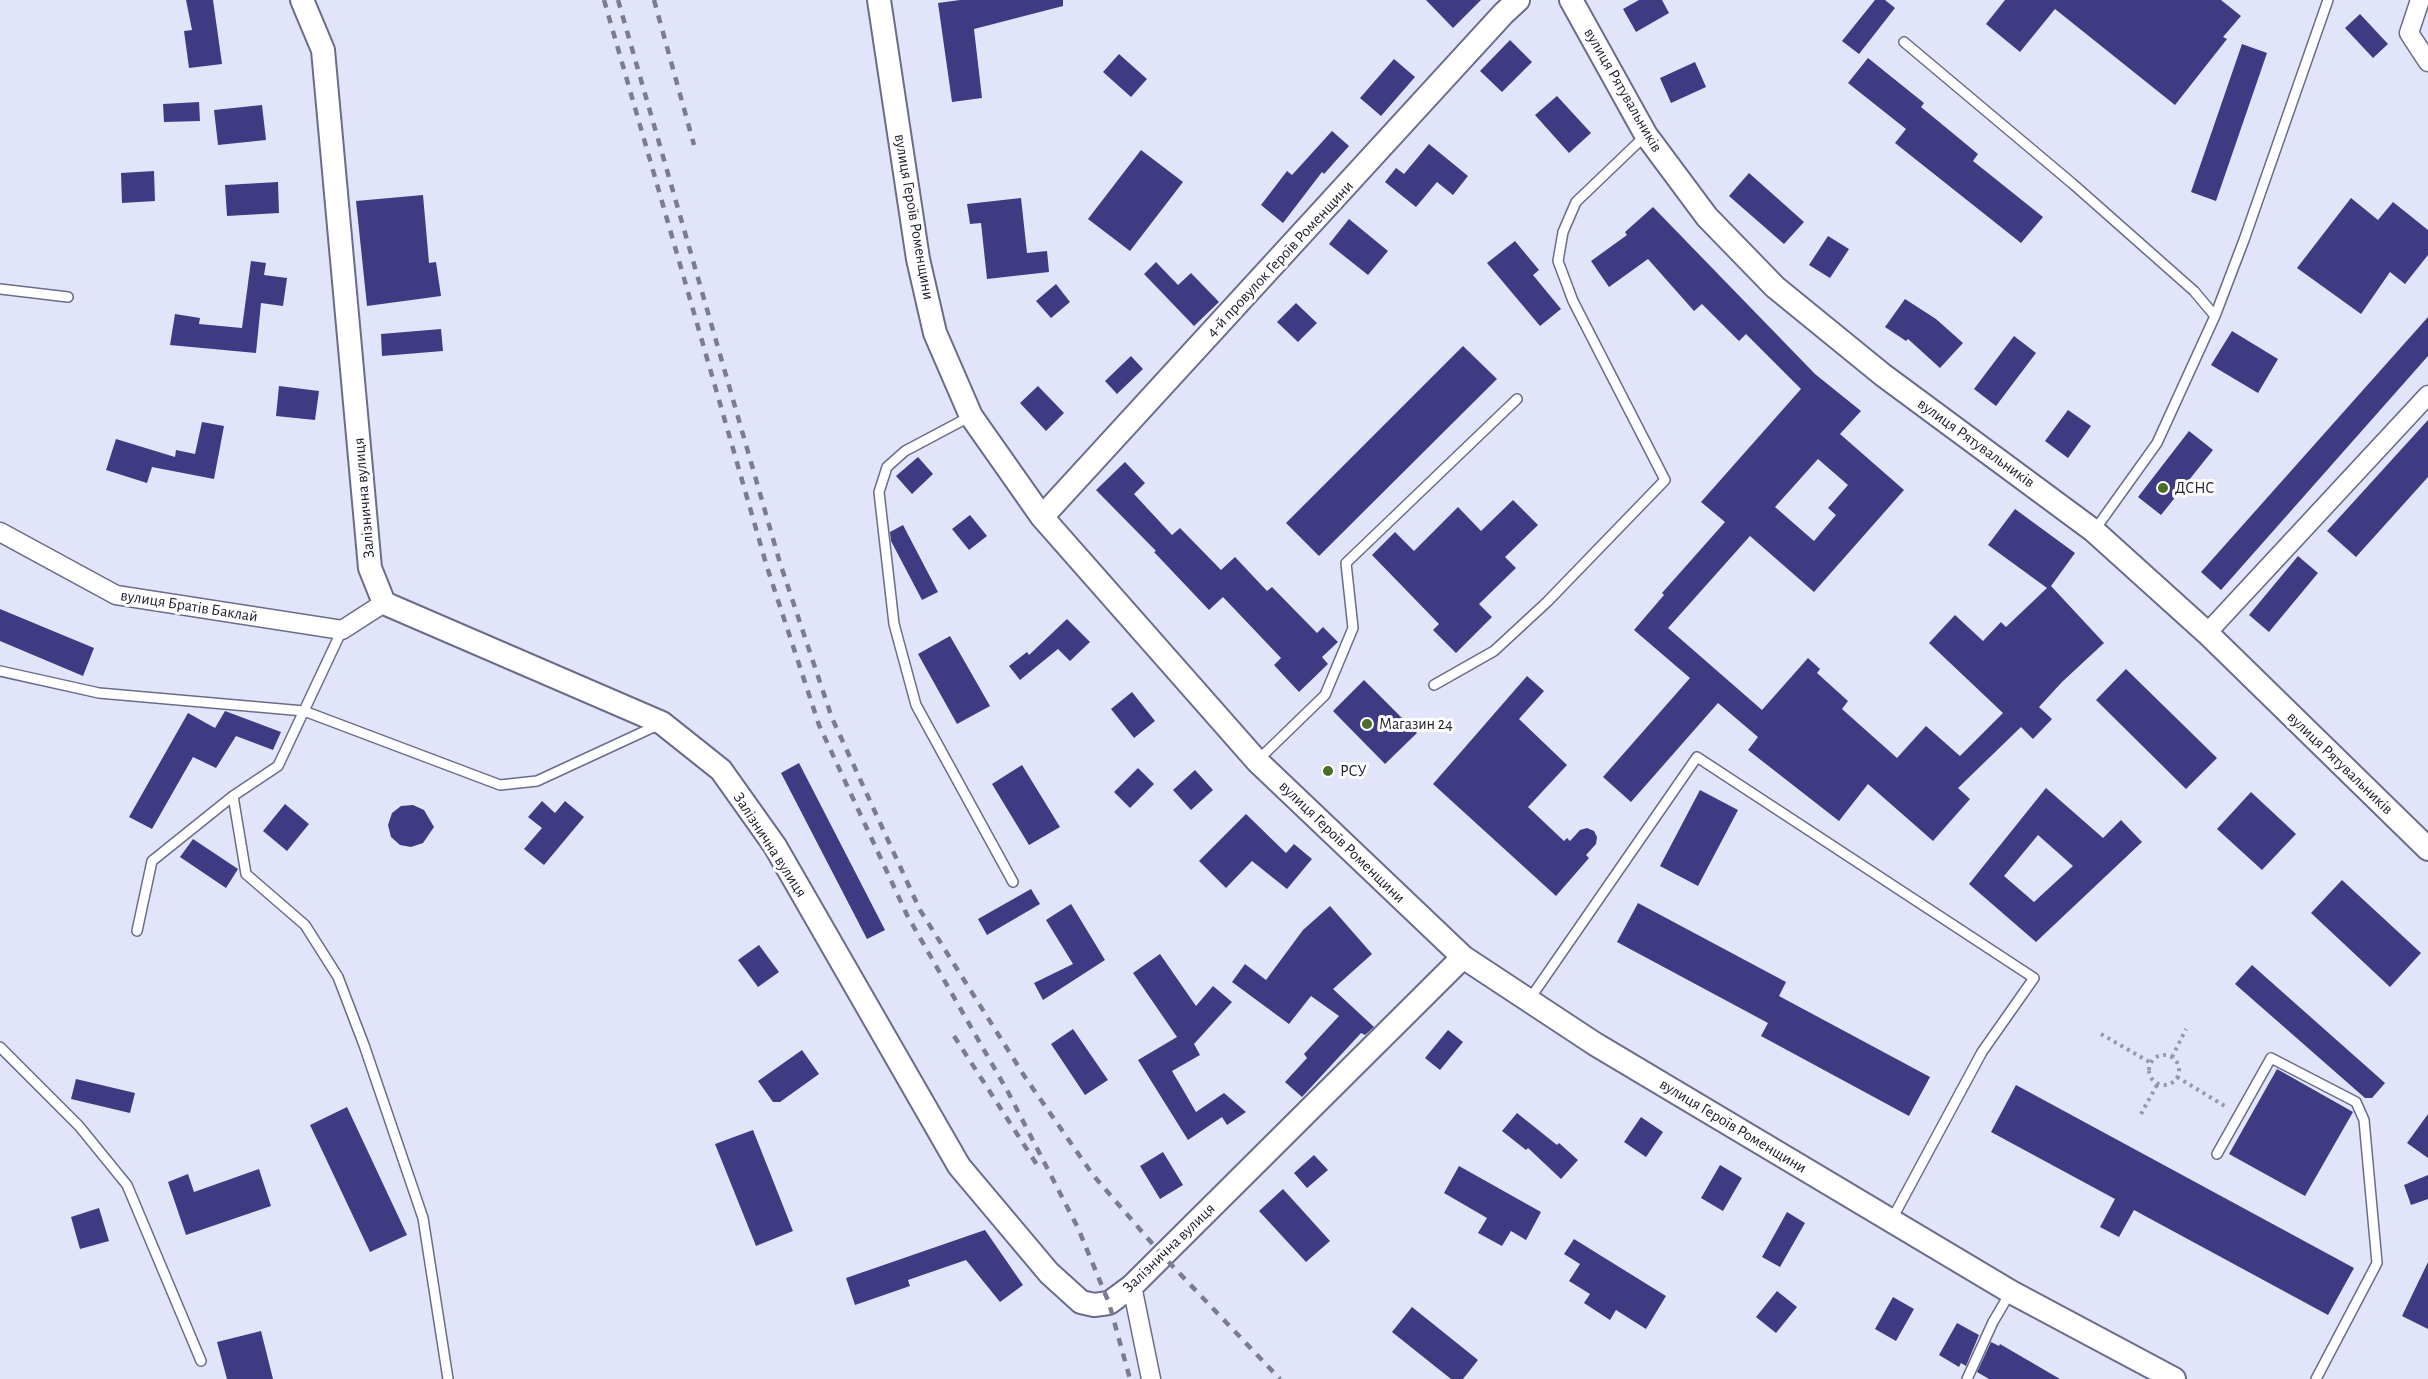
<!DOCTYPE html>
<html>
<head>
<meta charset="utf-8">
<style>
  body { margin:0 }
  canvas { display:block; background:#e2e4fa }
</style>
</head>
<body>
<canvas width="2428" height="1379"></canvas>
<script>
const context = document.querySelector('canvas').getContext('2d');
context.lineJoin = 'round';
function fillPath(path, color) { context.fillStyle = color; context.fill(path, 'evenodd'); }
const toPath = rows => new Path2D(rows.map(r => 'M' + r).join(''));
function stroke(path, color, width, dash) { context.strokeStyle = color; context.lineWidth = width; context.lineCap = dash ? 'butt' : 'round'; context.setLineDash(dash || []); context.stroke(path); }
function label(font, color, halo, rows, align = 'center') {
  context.font = font + ' "Alegreya Sans",sans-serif'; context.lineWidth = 6; context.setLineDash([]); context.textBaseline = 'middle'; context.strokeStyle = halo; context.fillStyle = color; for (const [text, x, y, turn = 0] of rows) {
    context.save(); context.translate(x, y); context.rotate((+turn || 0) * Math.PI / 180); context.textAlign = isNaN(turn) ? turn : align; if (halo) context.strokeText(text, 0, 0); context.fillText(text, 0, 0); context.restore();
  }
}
fillPath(toPath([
  [186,0,213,0,222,64,189,68,184,31,192,30],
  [960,0,1063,0,1063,6,974,29,982,98,952,102,938,3],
  [1426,0,1481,0,1453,28],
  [1639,0,1662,0,1669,13,1636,32,1623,9],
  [1875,0,1885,0,1895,8,1859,54,1842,41],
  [2005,0,2221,0,2241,16,2223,37,2227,39,2175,105,2055,9,2020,52,1986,24],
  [2360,14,2388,44,2373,58,2345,28],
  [1510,40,1532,62,1502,92,1480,71],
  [2242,44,2267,53,2216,201,2191,192],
  [1119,54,1147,79,1131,97,1103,72],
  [1868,58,1924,103,1921,107,1978,154,1973,161,2043,217,2021,243,1895,143,1906,129,1848,83],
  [1394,59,1415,77,1381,116,1360,98],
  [1695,62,1706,87,1671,103,1660,78],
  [1557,96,1591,133,1569,153,1535,115],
  [199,102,200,121,164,122,163,104],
  [262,105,266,140,218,145,214,110],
  [1332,131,1349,146,1324,174,1322,172,1283,223,1261,205,1287,171,1292,175],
  [1429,144,1468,176,1453,195,1437,182,1416,207,1385,182,1396,168,1404,174],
  [1141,150,1183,182,1130,251,1088,219],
  [154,171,155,201,122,203,121,173],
  [1749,173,1804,222,1784,244,1729,196],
  [278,182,279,213,227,216,225,185],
  [423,195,429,263,436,262,441,296,367,306,356,201],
  [1021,198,1027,253,1047,251,1049,272,987,279,981,223,970,224,967,204],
  [2351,198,2378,220,2393,202,2428,230,2428,255,2405,284,2390,272,2361,314,2297,268],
  [1653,207,1815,374,1861,411,1840,434,1904,490,1814,592,1750,536,1668,628,1762,710,1808,658,1820,669,1817,673,1848,701,1842,709,1897,758,1926,726,1960,756,2003,713,1929,643,1955,615,1983,641,2001,622,2006,627,2047,588,1988,545,2015,509,2075,553,2051,586,2104,643,2062,682,2039,707,2052,719,2033,739,2021,727,1958,788,1970,799,1933,841,1868,784,1839,821,1748,750,1758,737,1718,703,1631,802,1603,777,1690,678,1634,630,1664,595,1662,593,1725,522,1701,502,1801,389,1746,334,1739,341,1702,304,1694,311,1648,259,1609,287,1591,261,1627,235,1625,232],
  [1818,459,1848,485,1828,508,1836,515,1814,541,1775,507],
  [1349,219,1388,251,1368,275,1329,244],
  [1828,236,1849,249,1830,278,1809,265],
  [1515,241,1539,270,1533,275,1561,309,1540,326,1487,263],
  [251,261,266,263,264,275,287,278,283,306,261,303,256,353,170,345,175,314,200,318,199,324,242,328],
  [1156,262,1178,285,1191,273,1219,302,1194,326,1144,274],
  [1056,284,1070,302,1051,318,1036,301],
  [1905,299,1936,319,1963,343,1940,368,1908,339,1906,341,1885,327],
  [1296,303,1317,323,1298,342,1277,322],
  [2428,317,2428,356,2221,590,2201,572],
  [441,329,443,351,382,356,381,334],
  [2232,331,2278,359,2258,393,2211,365],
  [2014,336,2036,353,1996,406,1974,389],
  [1463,346,1497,379,1319,556,1286,523],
  [1131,356,1143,369,1117,394,1105,381],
  [279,386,319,391,315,420,276,416],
  [1038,386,1064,413,1046,431,1020,403],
  [2068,410,2091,426,2068,458,2045,441],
  [2428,420,2428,477,2356,557,2327,531],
  [202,422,224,426,214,479,152,467,147,483,106,470,116,439,175,457,176,450,195,454],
  [2189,431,2213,450,2161,515,2138,497],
  [918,457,933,474,912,494,896,476],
  [1125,462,1145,483,1134,494,1172,535,1180,528,1221,570,1235,557,1267,591,1272,587,1317,633,1323,627,1338,642,1322,657,1328,664,1299,692,1274,665,1281,658,1223,597,1209,610,1154,552,1156,551,1096,490],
  [1513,500,1538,525,1505,557,1516,568,1479,604,1492,617,1456,653,1433,630,1439,624,1372,555,1395,532,1414,551,1458,507,1481,531],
  [970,515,987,536,969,550,952,529],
  [903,525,938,592,922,600,891,541,890,532],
  [2298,556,2318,573,2269,632,2249,615],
  [0,609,94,648,83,676,0,641],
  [1067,619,1090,642,1070,661,1058,649,1020,680,1009,666,1027,652,1029,655],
  [950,636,990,706,957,724,918,654],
  [2126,669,2217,758,2186,789,2096,700],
  [1527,676,1544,691,1519,719,1567,765,1528,807,1564,841,1567,838,1570,841,1580,830,1587,828,1594,831,1597,837,1596,844,1586,855,1589,858,1556,896,1433,784],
  [1364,680,1417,733,1385,764,1333,711],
  [1132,692,1155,721,1134,738,1111,709],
  [225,711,281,732,273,750,236,736,216,768,193,757,152,829,129,817,188,713,215,728],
  [799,763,885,930,867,939,781,773],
  [1022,765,1060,827,1029,845,992,784],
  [1138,768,1154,784,1130,808,1114,792],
  [1195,770,1213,790,1191,810,1173,790],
  [2046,788,2103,838,2121,820,2142,842,2036,942,1969,884],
  [2038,835,2073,866,2034,902,2004,876],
  [1700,790,1738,810,1698,886,1660,866],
  [2251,792,2296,834,2262,870,2217,829],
  [542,801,555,813,565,801,584,817,544,865,524,849,542,828,528,817],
  [285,804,309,824,287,851,263,831],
  [413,805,424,810,434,827,423,843,411,847,400,845,391,837,388,825,392,813,401,806],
  [1246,814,1286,853,1294,844,1312,859,1287,889,1252,861,1226,888,1199,861],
  [193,839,238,869,226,888,180,857],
  [2342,880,2421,953,2390,987,2311,913],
  [1031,889,1040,904,987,935,978,919],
  [1638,903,1786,982,1779,996,1930,1077,1909,1116,1761,1036,1768,1023,1617,942],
  [1071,904,1105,960,1043,1000,1034,983,1073,964,1046,920],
  [1330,906,1372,954,1333,989,1374,1027,1365,1035,1361,1033,1302,1097,1285,1082,1307,1058,1304,1054,1339,1016,1311,996,1289,1024,1232,982,1245,964,1266,980,1303,930],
  [759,945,779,972,758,987,738,960],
  [1160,954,1196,1006,1213,986,1232,1002,1194,1044,1200,1055,1172,1071,1196,1112,1224,1093,1246,1112,1227,1125,1222,1117,1188,1140,1138,1060,1177,1037,1133,973],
  [2252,965,2385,1083,2372,1098,2365,1098,2235,984],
  [1073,1029,1108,1080,1085,1095,1051,1044],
  [1448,1030,1463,1042,1440,1070,1425,1058],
  [802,1050,819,1074,780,1102,773,1102,758,1081],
  [2277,1069,2353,1112,2305,1196,2229,1154],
  [76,1079,135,1093,130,1113,71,1099],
  [2016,1085,2354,1268,2328,1315,2134,1210,2119,1237,2100,1227,2115,1199,1991,1132],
  [347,1107,407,1235,370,1252,310,1125],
  [1517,1113,1557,1145,1559,1143,1578,1160,1561,1179,1528,1148,1526,1150,1502,1131],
  [2428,1114,2428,1158,2407,1143],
  [1641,1117,1663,1132,1646,1157,1624,1142],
  [753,1130,793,1231,756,1246,715,1144],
  [1163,1152,1183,1185,1160,1199,1140,1166],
  [1314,1155,1328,1170,1307,1188,1294,1173],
  [1720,1165,1742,1178,1723,1211,1701,1198],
  [1459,1166,1541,1212,1526,1240,1511,1231,1502,1246,1478,1233,1487,1218,1444,1193],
  [259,1169,271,1206,186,1235,168,1182,188,1174,194,1192],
  [2428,1175,2428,1199,2411,1205,2404,1185],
  [1283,1189,1330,1241,1306,1262,1259,1211],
  [99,1208,109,1241,80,1249,71,1217],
  [1787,1212,1805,1223,1780,1267,1762,1257],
  [985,1230,1023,1285,1000,1302,966,1260,908,1280,910,1286,855,1305,846,1278],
  [1574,1239,1666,1296,1646,1329,1616,1310,1610,1320,1584,1303,1590,1294,1569,1281,1580,1264,1564,1254],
  [2428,1262,2428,1329,2402,1316],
  [1777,1291,1797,1307,1776,1333,1756,1317],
  [1893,1297,1914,1309,1896,1341,1875,1329],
  [1412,1307,1478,1360,1463,1379,1451,1379,1392,1332],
  [1957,1323,1979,1335,1966,1366,1961,1363,1959,1367,1939,1355],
  [261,1331,273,1379,227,1379,217,1342],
  [1991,1342,1999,1346,2000,1344,2060,1379,1989,1379,1977,1372]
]), '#3e3b83');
const service = toPath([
  [1904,42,2073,184,2194,291,2215,316,2157,443,2094,531],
  [0,289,68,297],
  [2215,316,2244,240,2328,0],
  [971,416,905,451,887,467,879,492,894,624,916,705,1013,882],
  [342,630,278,766,233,796,246,874,305,925,338,977,364,1045,423,1218,448,1379],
  [0,671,99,693,304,711,500,785,537,781,658,725],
  [1434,685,1494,651,1547,602,1665,480,1573,301,1558,261,1563,232,1576,202,1646,135],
  [1257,761,1325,695,1353,628,1346,563,1517,399],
  [137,931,152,861,233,796],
  [1529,1000,1697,757,2034,978,1982,1052,1891,1221],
  [0,1047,79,1126,127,1185,201,1361],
  [2217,1154,2271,1058,2356,1102,2364,1120,2377,1263,2316,1379],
  [1967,1379,1993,1322,2010,1293]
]);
const minor = toPath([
  [2420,0,2409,33,2428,62],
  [0,532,116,595,342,630,384,603],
  [2207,633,2428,395],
  [1132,1286,1151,1379]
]);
const tertiary = toPath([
  [302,0,323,50,370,568,384,603,662,723,721,770,775,846,959,1166,1049,1273,1081,1302,1094,1305,1109,1303,1132,1286,1463,957],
  [879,0,918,259,935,333,971,416,1042,517,1257,761,1463,957,1595,1044,2011,1292,2174,1379],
  [1571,0,1646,135,1707,217,1775,287,1883,375,2094,531,2207,633,2428,849],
  [1042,517,1503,14,1518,0]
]);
stroke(service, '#6a6c8c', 12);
stroke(minor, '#6a6c8c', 21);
stroke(tertiary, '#6a6c8c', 26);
stroke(toPath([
  [2101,1034,2151,1063],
  '2149 1070a15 15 0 1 1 30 0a15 15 0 1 1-30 0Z',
  [2172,1057,2186,1029],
  [2177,1077,2228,1108],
  [2141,1114,2158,1083]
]), '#9799ab', 4, [3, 4.5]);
stroke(service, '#fff', 9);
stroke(minor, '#fff', 18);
stroke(tertiary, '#fff', 22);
stroke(toPath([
  [604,0,767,567,819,725,907,915,1008,1092,1078,1228,1109,1303,1130,1379],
  [618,0,780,563,832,718,920,910,1025,1077,1093,1175,1163,1256,1280,1379],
  [654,0,694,145],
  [954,1036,1039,1168]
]), '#7b7c8e', 4.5, [8, 8]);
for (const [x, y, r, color] of [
  [2163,488,6,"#4b6e27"],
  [1367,724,6,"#4b6e27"],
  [1328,771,6,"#4b6e27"]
]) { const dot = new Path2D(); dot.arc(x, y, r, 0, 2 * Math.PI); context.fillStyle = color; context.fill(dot); stroke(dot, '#fff', 2); }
label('16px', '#20212f', '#fff', [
  ["вулиця Рятувальників",1623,90,60],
  ["вулиця Героїв Роменщини",914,217,80],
  ["4-й провулок Героїв Роменщини",1280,259,-47],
  ["вулиця Рятувальників",1976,443,36],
  ["Залізнична вулиця",364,498,-95],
  ["вулиця Братів Баклай",189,606,9],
  ["вулиця Рятувальників",2340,763,44],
  ["вулиця Героїв Роменщини",1342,842,44],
  ["Залізнична вулиця",770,845,57],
  ["вулиця Героїв Роменщини",1733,1126,31],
  ["Залізнична вулиця",1169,1248,-44]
]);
label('16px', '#20212f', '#fff', [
  ["ДСНС",2175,488],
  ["Магазин 24",1379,724],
  ["РСУ",1340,771]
], 'left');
</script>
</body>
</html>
